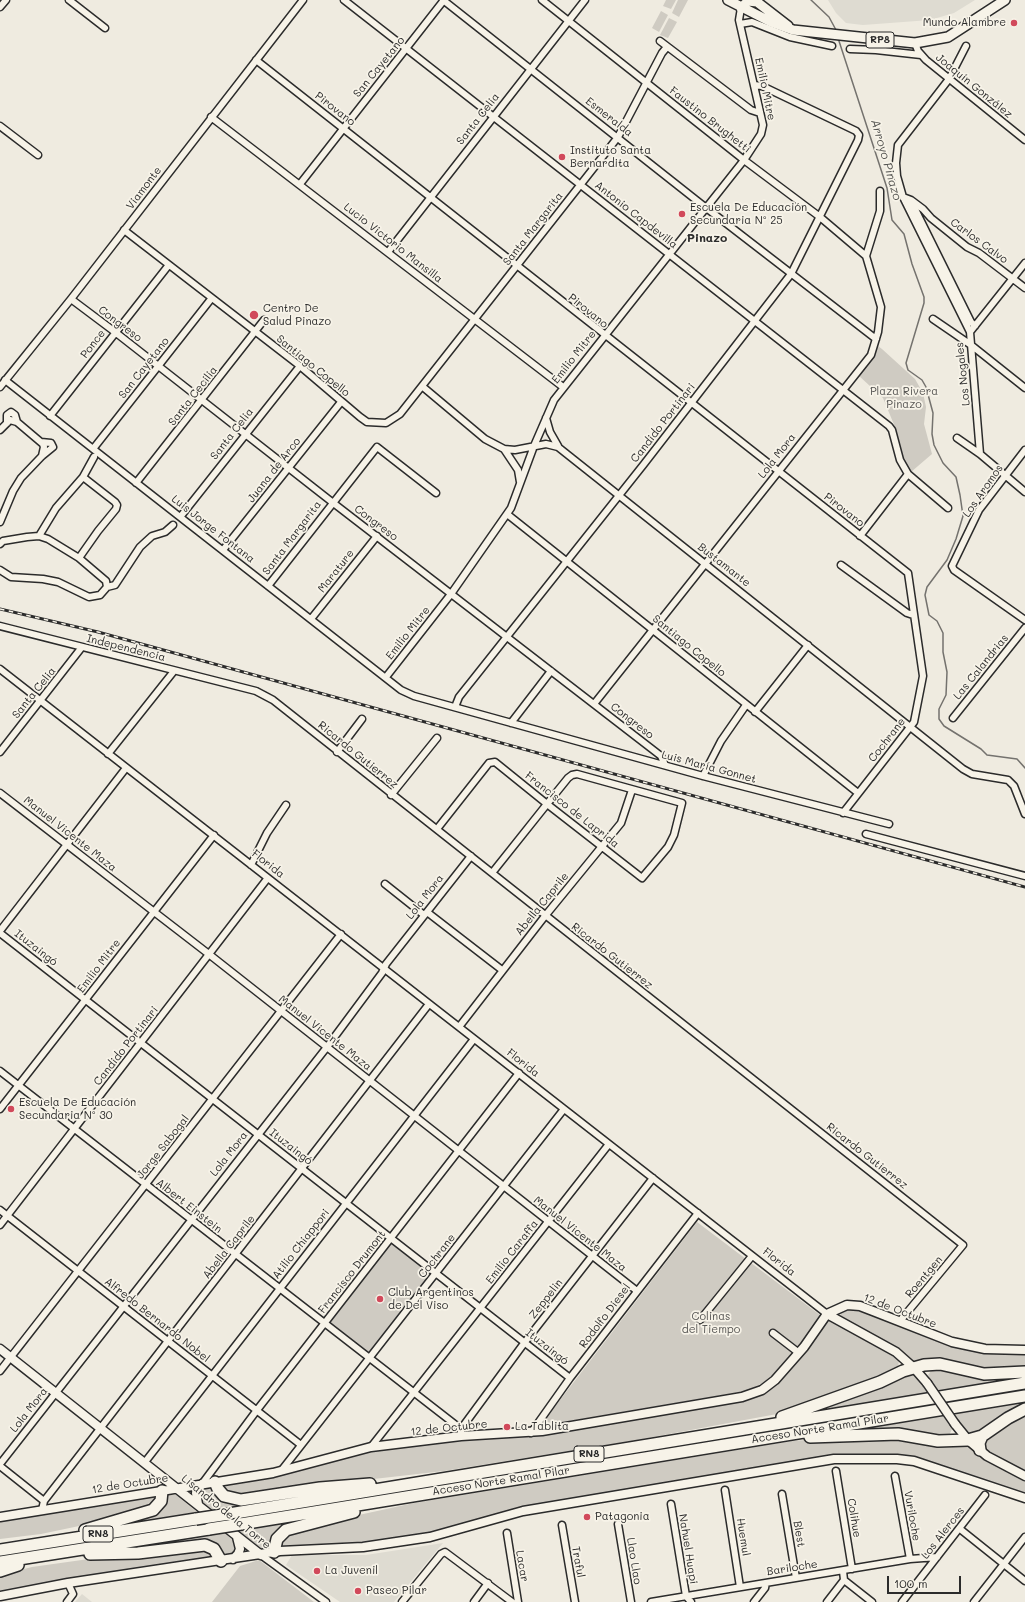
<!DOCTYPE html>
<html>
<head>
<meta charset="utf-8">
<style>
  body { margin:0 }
  #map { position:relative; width:1025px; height:1602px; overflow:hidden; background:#efebe0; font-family:Mali,sans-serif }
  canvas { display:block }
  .scale { position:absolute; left:887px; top:1576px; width:74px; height:18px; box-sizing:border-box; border:2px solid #2b2b2b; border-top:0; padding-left:5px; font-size:12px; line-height:14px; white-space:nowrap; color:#2b2b2b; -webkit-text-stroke:3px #f7f3e8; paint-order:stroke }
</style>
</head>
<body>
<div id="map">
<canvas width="1025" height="1602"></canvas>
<div class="scale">100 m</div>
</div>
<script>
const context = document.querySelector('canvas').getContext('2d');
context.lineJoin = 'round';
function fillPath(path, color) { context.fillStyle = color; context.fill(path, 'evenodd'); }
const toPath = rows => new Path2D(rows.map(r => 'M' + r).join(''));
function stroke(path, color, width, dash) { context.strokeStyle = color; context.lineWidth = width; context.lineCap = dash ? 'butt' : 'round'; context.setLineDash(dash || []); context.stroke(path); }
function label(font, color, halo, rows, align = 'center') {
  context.font = font + ' Mali,sans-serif'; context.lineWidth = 3.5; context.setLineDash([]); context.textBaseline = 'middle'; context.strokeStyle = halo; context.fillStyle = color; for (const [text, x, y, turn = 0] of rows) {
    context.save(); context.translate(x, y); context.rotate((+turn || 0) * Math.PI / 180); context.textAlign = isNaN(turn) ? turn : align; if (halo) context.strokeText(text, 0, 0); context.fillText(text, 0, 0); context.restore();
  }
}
fillPath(toPath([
  [828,0,975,0,954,13,930,20,863,25,846,23,836,13],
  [443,1543,394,1602,340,1602,286,1565,292,1555,366,1555],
  [82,1594,92,1602,75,1602]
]), '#dedbd1');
fillPath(toPath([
  [666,0,676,0,671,9,663,6],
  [678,0,688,0,679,17,672,13],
  [661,11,668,15,659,32,652,28],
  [669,18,677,22,668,38,660,35],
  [878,346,882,349,915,379,923,393,926,407,924,424,932,454,911,472,904,462,895,427,883,398,858,375,873,357],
  [697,1222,820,1315,802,1343,777,1372,765,1382,746,1391,540,1426],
  [392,1242,433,1274,368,1355,327,1323],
  [843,1309,859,1309,949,1344,1025,1353,1025,1369,1002,1372,913,1361,891,1345,841,1318,840,1312],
  [826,1321,832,1321,896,1355,899,1360,898,1368,805,1407,777,1414,637,1440,444,1471,312,1486,235,1497,221,1488,223,1484,360,1451,605,1424,741,1400,761,1393],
  [933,1368,1025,1377,805,1413,896,1378,911,1374,916,1376,924,1387,933,1385,928,1375],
  [1025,1401,1025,1407,986,1429,970,1434,965,1432,957,1420,948,1422,952,1429,948,1438,852,1431],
  [1025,1413,1025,1472,991,1454,984,1449,982,1441],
  [866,1436,968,1446,1025,1480,1025,1495,915,1458,901,1455,855,1455,543,1506,448,1531,379,1542,284,1547,280,1545,280,1537,345,1518,414,1503,792,1441],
  [205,1488,258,1502,222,1509,245,1528,327,1515,277,1534,268,1547,259,1549,201,1502,200,1492],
  [151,1495,155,1498,155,1504,103,1521,41,1534,0,1539,0,1521,108,1505],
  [169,1495,176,1495,197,1512,110,1526,163,1502],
  [223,1532,235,1542,236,1546,234,1552,230,1555,226,1554,217,1548,120,1550],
  [207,1547,214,1558,77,1578,0,1592,0,1575,32,1567,96,1558],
  [259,1560,314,1602,212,1602,240,1566]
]), '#cfcbc2');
stroke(toPath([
  [811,0,829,17,836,30],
  [838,38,887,188,892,220,904,234,912,264,924,297,924,303,906,363,908,370,922,380,926,387,933,413,932,434,934,445,943,463,956,477,960,495,963,516,956,539,947,560,927,587,925,595,929,615,937,621,943,633,943,652,947,672,946,695,939,709,939,719,944,726,981,749,987,755,1017,759,1025,768]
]), '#74726e', 1.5);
const street = toPath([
  [69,0,105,28],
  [344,0,889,426,892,430,900,460,908,474,948,508],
  [443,0,705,207,876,339],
  [542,0,744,160,820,217,866,256],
  [0,7,6,0],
  [740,24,752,22,790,37,832,46],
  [660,41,751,110,760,113],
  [915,43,918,51,926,60,1025,140],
  [966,46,949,79,898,145,896,163,897,176,903,197,970,332],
  [850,49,876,50,921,55],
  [256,60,908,573,923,676,914,722,843,813],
  [211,117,563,387],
  [0,126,38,155],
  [300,184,444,0],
  [903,197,911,200,923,209,931,218,967,247,979,253,1025,288],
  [911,201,971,322,975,326],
  [124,230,300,366,360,417,367,422,386,423,400,414,618,137,662,53,667,47],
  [388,252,585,0],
  [71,299,115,332,332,502,661,756,665,765],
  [933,319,971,345,1025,388],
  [5,380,401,690,414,696,703,776,889,824],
  [0,387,71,299,303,0],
  [423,387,485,439,504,449,515,450,546,444,558,447,963,769,972,774,1008,780,1014,786,1025,814],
  [50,416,168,266],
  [546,418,550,432,558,446],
  [7,423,7,415,11,412,15,415,17,422],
  [0,430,10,420,17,422,43,444,44,447,42,456],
  [957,438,980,454,1025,492],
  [93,449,211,299],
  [504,449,518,470,520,482],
  [1025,450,979,510,952,566,954,570,1025,620],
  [980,454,970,332,1025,263],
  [136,483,264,320],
  [507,514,858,793],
  [181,516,300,366],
  [0,522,13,491,21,478,42,456,53,447,51,443,41,442],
  [39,536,56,508,83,477,94,457],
  [860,536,908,474],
  [0,544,3,541,27,537,39,536,48,539,79,558,106,581,107,587,100,595,89,597,58,582,43,579,11,577,0,570],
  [223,550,341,402],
  [79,558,98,531,116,509,117,505,115,502,83,477],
  [841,565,907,613,913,615],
  [268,586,377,447,436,493],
  [107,587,115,585,140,547,152,536,165,532,173,525],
  [311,619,377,536],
  [0,626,256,691,273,700,963,1245,900,1321],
  [0,669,827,1314],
  [386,677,451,594,511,508,534,446,554,400,744,160,761,134,763,125,739,20,741,8],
  [594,704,871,355,878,332,881,307,866,256,880,211,880,191],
  [455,707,459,697,644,464,791,274,858,140,859,135,856,131,762,86,754,85],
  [755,712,808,645],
  [953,718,1025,628],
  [511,723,551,671],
  [0,752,82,647],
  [337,752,362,719],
  [108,754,174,671],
  [703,776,721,741,746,705],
  [0,793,210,955,637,1291],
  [391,795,437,738],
  [437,829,489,763,495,762,547,804,642,878,668,847,674,835,682,803,577,774,572,775,568,778,547,804,492,873],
  [866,834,1025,876],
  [251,865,267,833,286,805],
  [385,884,424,915],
  [427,912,502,970],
  [0,931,126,768],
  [0,933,570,1378],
  [459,1027,545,916,621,823,632,790],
  [0,1071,461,1429],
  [0,1109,214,835],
  [0,1210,301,1445],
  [0,1225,267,879],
  [700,1320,752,1256],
  [773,1333,799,1353],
  [0,1371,341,934],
  [461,1433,461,1429,525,1342,653,1178],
  [531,1433,570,1378,698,1213],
  [371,1447,609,1144],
  [145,1462,474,1039],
  [0,1464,327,1047,382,973,386,964,471,856],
  [0,1466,44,1501],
  [281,1471,564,1109],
  [836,1471,852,1569],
  [895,1476,910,1559],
  [202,1484,257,1410,519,1073],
  [725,1490,740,1587],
  [782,1494,796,1578],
  [671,1504,686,1596,691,1602],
  [42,1510,44,1501,429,1004],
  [618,1524,631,1602],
  [562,1525,575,1602],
  [960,1529,1025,1581],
  [507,1533,518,1602],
  [261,1555,326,1602],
  [843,1571,844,1580,872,1602],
  [67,1602,73,1594,68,1583],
  [402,1602,441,1554,445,1552,512,1602],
  [474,1602,488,1583],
  [651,1602,910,1559,937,1557],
  [754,1602,765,1588,766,1583],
  [827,1602,844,1580],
  [902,1602,985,1495],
  [974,1602,1025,1537]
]);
const secondary = toPath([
  [827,1314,896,1352,914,1368,927,1383],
  [0,1349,261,1555],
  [955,1424,968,1440,987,1456,1025,1476],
  [198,1504,196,1493,202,1484],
  [0,1517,273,1473,371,1447,461,1436,542,1431,742,1397,762,1390,775,1380,804,1347,827,1314,847,1305,860,1306,873,1311,952,1342,985,1349,1025,1350],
  [233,1559,238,1554,240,1549,237,1537],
  [0,1596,68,1583,280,1551,363,1547,430,1537,523,1511,834,1459,897,1459,914,1461,1025,1498]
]);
const primary = toPath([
  [728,0,771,22,793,30,915,43,948,37,1005,0],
  [741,8,748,1,757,2,788,26]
]);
const highway = toPath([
  [782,1417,880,1382,903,1371,924,1365,940,1364,984,1374,1025,1372],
  [810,1437,898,1434,938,1441,968,1440,982,1436,1008,1418,1025,1409],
  [980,1450,979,1443,982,1436],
  [215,1482,218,1489,224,1496,241,1500,320,1488,370,1484],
  [229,1514,1025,1383],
  [241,1524,1025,1396],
  [85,1530,153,1510,161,1501,162,1491],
  [0,1550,196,1519],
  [274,1552,277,1539,286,1530,354,1512],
  [90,1554,138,1553,205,1545,214,1549,221,1561],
  [0,1562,209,1529],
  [0,1571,18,1565]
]);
stroke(street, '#2b2b2b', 9);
stroke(secondary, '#2b2b2b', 11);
stroke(primary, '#2b2b2b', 12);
stroke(highway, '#2b2b2b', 14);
stroke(street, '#f7f3e8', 6);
stroke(secondary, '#f7f3e8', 8);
stroke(primary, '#f7f3e8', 9);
stroke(highway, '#f7f3e8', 11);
const rail = toPath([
  [0,609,98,632,1025,887]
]);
stroke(rail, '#2b2b2b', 3);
stroke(rail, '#f7f3e8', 1.5, [4.5]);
const secondaryBridge = toPath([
  [927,1383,955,1424]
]);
const highwayBridge = toPath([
  [196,1519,229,1514],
  [209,1529,241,1524]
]);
stroke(secondaryBridge, '#2b2b2b', 11, []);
stroke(highwayBridge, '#2b2b2b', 14, []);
stroke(secondaryBridge, '#f7f3e8', 8);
stroke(highwayBridge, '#f7f3e8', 11);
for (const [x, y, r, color] of [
  [1014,23,4,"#d1495b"],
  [562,157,4,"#d1495b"],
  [682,214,4,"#d1495b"],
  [254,315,5,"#d1495b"],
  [11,1109,4,"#d1495b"],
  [380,1299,4,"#d1495b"],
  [507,1427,4,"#d1495b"],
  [587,1517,4,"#d1495b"],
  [317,1571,4,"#d1495b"],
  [358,1591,4,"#d1495b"]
]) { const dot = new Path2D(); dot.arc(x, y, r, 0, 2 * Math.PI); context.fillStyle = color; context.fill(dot); stroke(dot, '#f7f3e8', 1.5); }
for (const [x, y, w] of [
  [880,40,28],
  [589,1454,30],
  [98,1534,30]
]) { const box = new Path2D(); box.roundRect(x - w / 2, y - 8, w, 16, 3); context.fillStyle = '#f7f3e8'; context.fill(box); stroke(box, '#2b2b2b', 1); }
label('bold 10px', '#2b2b2b', null, [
  ["RP8",880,40],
  ["RN8",589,1454],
  ["RN8",98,1534]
]);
label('11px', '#2b2b2b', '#f7f3e8', [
  ["Mundo Alambre",1006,23,"right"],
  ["Instituto Santa",570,151],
  ["Bernardita",570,164],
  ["Escuela De Educación",690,208],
  ["Secundaria Nº 25",690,221],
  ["Centro De",263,309],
  ["Salud Pinazo",263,322],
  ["Escuela De Educación",19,1103],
  ["Secundaria Nº 30",19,1116],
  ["Club Argentinos",388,1293],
  ["de Del Viso",388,1306],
  ["La Tablita",515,1427],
  ["Patagonia",595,1517],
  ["La Juvenil",325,1571],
  ["Paseo Pilar",366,1591]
], 'left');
label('11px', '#2b2b2b', '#f7f3e8', [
  ["San Cayetano",379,67,-51],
  ["Joaquín González",974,86,39],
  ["Emilio Mitre",765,89,78],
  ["Pirovano",335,109,38],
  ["Esmeralda",609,117,38],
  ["Santa Celia",478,119,-52],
  ["Faustino Brughetti",710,120,38],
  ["Viamonte",144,188,-53],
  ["Antonio Capdevilla",636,215,38],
  ["Santa Margarita",533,229,-52],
  ["Carlos Calvo",979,241,36],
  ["Lucio Victorio Mansilla",393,243,38],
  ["Pirovano",588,311,39],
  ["Congreso",120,324,37],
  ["Ponce",93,344,-52],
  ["Emilio Mitre",574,357,-52],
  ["Santiago Copello",313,366,39],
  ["San Cayetano",144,368,-52],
  ["Los Nogales",963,374,-96],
  ["Santa Cecilia",193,396,-52],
  ["Candido Portinari",663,423,-52],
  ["Santa Celia",232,434,-52],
  ["Lola Mora",777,456,-52],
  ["Juana de Arco",274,470,-52],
  ["Los Aromos",983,491,-55],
  ["Pirovano",844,510,38],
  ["Congreso",376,523,37],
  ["Luis Jorge Fontana",213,529,38],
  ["Santa Margarita",292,538,-53],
  ["Bustamante",724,565,38],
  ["Marature",336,571,-52],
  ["Emilio Mitre",408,633,-52],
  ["Santiago Copello",689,646,39],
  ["Independencia",126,648,14],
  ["Las Calandrias",981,667,-51],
  ["Santa Celia",34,693,-51],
  ["Congreso",632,721,38],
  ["Cochrane",887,740,-52],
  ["Ricardo Gutierrez",358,755,39],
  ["Luis María Gonnet",709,767,15],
  ["Francisco de Laprida",572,810,38],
  ["Manuel Vicente Maza",70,834,38],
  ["Florida",268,864,38],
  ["Lola Mora",425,897,-52],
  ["Abella Caprile",542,904,-51],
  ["Ituzaingó",36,948,38],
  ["Ricardo Gutierrez",612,956,38],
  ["Emilio Mitre",99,966,-53],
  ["Manuel Vicente Maza",325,1033,38],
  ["Candido Portinari",126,1046,-52],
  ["Florida",523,1063,38],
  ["Jorge Sabogal",163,1147,-52],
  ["Ituzaingó",291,1147,38],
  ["Lola Mora",229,1154,-52],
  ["Ricardo Gutierrez",867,1156,38],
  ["Albert Einstein",189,1206,38],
  ["Manuel Vicente Maza",580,1234,38],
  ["Atilio Chiappori",301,1244,-52],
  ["Abella Caprile",229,1247,-52],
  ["Emilio Caraffa",512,1252,-52],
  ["Cochrane",437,1256,-52],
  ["Florida",779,1262,38],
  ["Francisco Drumont",352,1272,-52],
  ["Roentgen",924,1277,-50],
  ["Zeppelin",546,1299,-52],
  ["12 de Octubre",900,1311,21],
  ["Rodolfo Diesel",605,1316,-53],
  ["Alfredo Bernardo Nobel",157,1320,38],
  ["Ituzaingó",547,1347,38],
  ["Lola Mora",29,1410,-52],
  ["12 de Octubre",449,1428,-6],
  ["Acceso Norte Ramal Pilar",820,1429,-9],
  ["Acceso Norte Ramal Pilar",501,1481,-9],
  ["12 de Octubre",130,1484,-9],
  ["Lisandro de la Torre",226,1512,39],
  ["Vuriloche",912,1516,80],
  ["Colihue",854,1518,81],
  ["Los Alerces",943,1533,-52],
  ["Blest",799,1534,81],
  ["Huemul",743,1537,81],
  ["Nahuel Huapi",688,1549,81],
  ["Llao Llao",634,1561,81],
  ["Traful",578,1562,80],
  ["Lacar",522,1566,80],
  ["Bariloche",792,1568,-9]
]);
label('11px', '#545351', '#f7f3e8', [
  ["Plaza Rivera",904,392],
  ["Pinazo",904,405],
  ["Colinas",711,1317],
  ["del Tiempo",711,1330]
]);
label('italic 12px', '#555552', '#f7f3e8', [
  ["Arroyo Pinazo",886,160,74]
]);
label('bold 12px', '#2b2b2b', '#f7f3e8', [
  ["Pinazo",707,238]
]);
</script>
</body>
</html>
